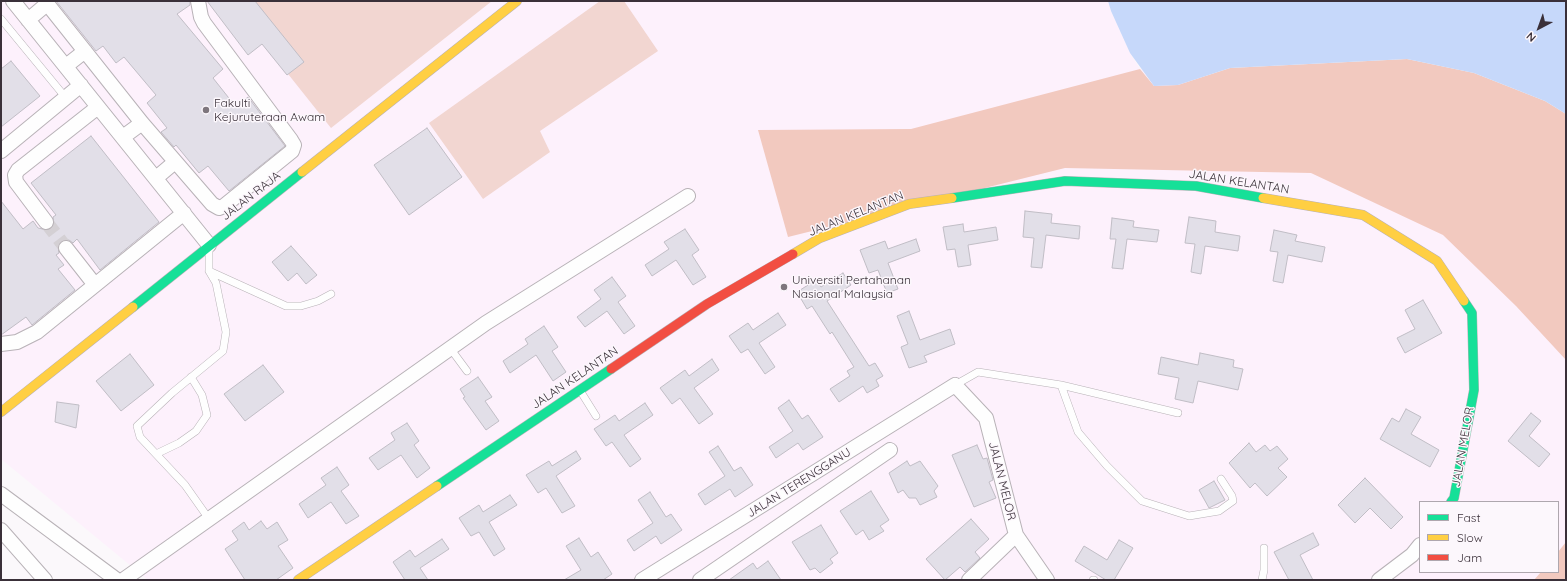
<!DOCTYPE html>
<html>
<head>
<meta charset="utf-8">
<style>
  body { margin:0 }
  #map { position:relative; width:1567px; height:581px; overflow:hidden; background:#fbf8fb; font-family:Quicksand,sans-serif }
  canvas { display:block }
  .frame { position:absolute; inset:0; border:2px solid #3a3039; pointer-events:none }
  .legend { position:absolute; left:1419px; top:501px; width:140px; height:72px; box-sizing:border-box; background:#fcf7fc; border:1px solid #aea7ae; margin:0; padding:5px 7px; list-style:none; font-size:12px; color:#3a3039 }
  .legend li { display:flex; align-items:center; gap:8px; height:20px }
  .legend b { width:20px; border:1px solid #aea7ae }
  .north { position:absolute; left:1519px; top:8px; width:40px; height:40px; -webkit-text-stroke:3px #fcf7fc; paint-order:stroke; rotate:221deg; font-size:11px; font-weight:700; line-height:16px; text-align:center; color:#3a3039 }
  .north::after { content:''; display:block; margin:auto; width:14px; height:18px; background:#3a3039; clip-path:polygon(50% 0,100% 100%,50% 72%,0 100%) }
</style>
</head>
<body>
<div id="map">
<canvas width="1567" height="581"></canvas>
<div class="frame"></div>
<ul class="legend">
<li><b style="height:5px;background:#16e098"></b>Fast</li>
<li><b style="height:5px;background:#ffcf43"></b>Slow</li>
<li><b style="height:5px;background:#f24e42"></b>Jam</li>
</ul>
<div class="north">N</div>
</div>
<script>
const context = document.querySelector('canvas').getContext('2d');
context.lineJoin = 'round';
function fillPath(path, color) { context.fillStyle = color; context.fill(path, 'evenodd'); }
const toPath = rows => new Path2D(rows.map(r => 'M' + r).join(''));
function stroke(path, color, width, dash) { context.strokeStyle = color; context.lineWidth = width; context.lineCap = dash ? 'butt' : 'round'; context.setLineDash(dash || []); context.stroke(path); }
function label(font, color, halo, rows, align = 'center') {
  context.font = font + ' Quicksand,sans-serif'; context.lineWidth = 3; context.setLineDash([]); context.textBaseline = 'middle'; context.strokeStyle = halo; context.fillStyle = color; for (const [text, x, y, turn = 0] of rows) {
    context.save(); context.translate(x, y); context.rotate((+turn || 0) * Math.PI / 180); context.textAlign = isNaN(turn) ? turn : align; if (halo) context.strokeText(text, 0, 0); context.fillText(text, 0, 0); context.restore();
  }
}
fillPath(toPath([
  [1,1,1108,1,1111,11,1130,53,1140,69,1566,114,1566,580,148,580,1,459],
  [1420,502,1558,502,1558,572,1420,572]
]), '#fdf1fc');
fillPath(toPath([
  [230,1,492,1,331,128],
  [600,1,624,1,658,51,540,131,550,152,483,199,429,123]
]), '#f2d6d1');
fillPath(toPath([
  [1407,59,1474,73,1545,101,1566,114,1566,360,1516,306,1443,235,1311,173,1065,168,788,237,758,130,911,129,1140,69,1154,86,1178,85,1230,68],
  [1566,542,1566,580,1534,580,1541,572,1558,572,1558,552]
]), '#f2c9bf');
fillPath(toPath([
  [1108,1,1566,1,1566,114,1545,101,1474,73,1407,59,1230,68,1178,85,1154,86,1130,53,1111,11]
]), '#c6d8fa');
const building = toPath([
  [56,1,190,1,190,5,177,14,223,69,213,78,236,107,248,97,285,146,229,191,208,166,199,173,176,145,174,147,161,132,167,128,147,103,156,95,124,57,116,63,103,46,96,51,56,1],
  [207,1,255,1,304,62,287,75,262,44,248,55,207,1],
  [11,61,40,96,1,127,1,69,11,61],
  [427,128,462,177,409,215,374,165,427,128],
  [91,136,159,222,100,270,77,239,73,243,69,240,61,241,58,245,59,253,56,255,64,265,58,269,75,290,32,325,26,317,1,335,1,201,23,229,33,221,38,228,47,230,51,229,54,225,53,217,56,215,31,183,91,136],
  [1025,211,1052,214,1051,223,1080,226,1079,239,1046,235,1042,268,1031,267,1034,238,1023,237,1025,211],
  [1189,217,1216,221,1215,232,1240,236,1238,251,1205,246,1201,274,1191,272,1195,244,1185,243,1189,217],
  [1112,218,1134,221,1133,227,1159,230,1157,242,1127,239,1123,269,1112,268,1116,239,1110,239,1112,218],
  [963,224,964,232,996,227,998,240,968,245,971,265,958,267,955,249,947,250,943,227,963,224],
  [685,229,699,250,692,255,706,277,693,285,676,260,652,276,645,265,669,249,664,242,685,229],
  [1274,230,1297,235,1295,241,1325,247,1322,262,1288,255,1283,283,1273,281,1278,252,1270,251,1274,230],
  [916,239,920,251,888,263,898,289,887,293,878,270,869,273,860,250,885,241,888,249,916,239],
  [291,246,317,275,306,284,297,273,288,281,272,262,291,246],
  [843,273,851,285,827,301,869,366,875,363,883,376,876,380,879,386,867,393,863,386,839,402,830,389,850,376,847,371,854,367,832,332,830,334,812,306,807,309,797,292,816,280,821,287,843,273],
  [612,277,626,296,618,302,635,326,624,334,607,311,585,327,577,317,601,299,594,290,612,277],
  [1423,300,1442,333,1405,353,1397,338,1415,329,1405,310,1423,300],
  [909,311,920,340,950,329,955,344,924,356,927,362,909,368,901,347,908,344,897,316,909,311],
  [778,313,786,325,759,343,775,367,765,374,748,349,741,353,729,336,748,323,753,330,778,313],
  [544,326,558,347,552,351,566,372,553,381,536,355,510,373,503,361,528,344,525,339,544,326],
  [1200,353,1234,360,1233,367,1243,369,1238,390,1198,381,1193,403,1175,399,1179,378,1158,374,1161,357,1198,365,1200,353],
  [130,354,154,385,121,411,96,381,130,354],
  [712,359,719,370,694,388,713,414,699,424,680,398,672,404,660,388,685,370,689,376,712,359],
  [263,365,284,392,245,421,224,394,263,365],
  [478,377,492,397,485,401,499,421,486,430,463,398,465,397,460,389,478,377],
  [789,400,802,419,808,415,823,437,803,450,798,443,776,458,769,447,793,431,778,408,789,400],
  [57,402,79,405,76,428,55,422,57,402],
  [645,403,653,415,624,435,641,459,630,467,612,442,606,446,594,429,615,415,619,421,645,403],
  [1406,409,1421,417,1411,434,1439,450,1430,467,1380,439,1392,418,1399,422,1406,409],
  [1531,413,1541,421,1529,436,1550,454,1539,467,1508,441,1531,413],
  [407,423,419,441,414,445,430,468,417,478,401,455,378,470,369,458,395,440,391,433,407,423],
  [1249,443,1256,452,1265,445,1270,451,1277,446,1288,459,1278,468,1287,477,1267,496,1255,483,1250,488,1229,463,1249,443],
  [977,445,983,459,987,458,993,480,989,482,996,498,974,507,952,455,977,445],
  [718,446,734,471,741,467,753,485,735,497,730,489,705,505,698,494,725,476,709,452,718,446],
  [576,451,581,459,556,476,575,506,562,513,546,488,538,493,526,475,549,461,552,466,576,451],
  [907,461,910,466,920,461,938,486,934,491,937,497,920,505,916,498,909,498,903,490,898,493,889,473,907,461],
  [337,467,349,485,341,491,359,516,346,524,331,502,308,518,299,504,326,485,321,478,337,467],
  [1365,478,1403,517,1391,529,1370,508,1355,523,1338,505,1365,478],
  [1214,481,1225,500,1209,508,1199,490,1214,481],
  [871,491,889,520,880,526,884,531,869,540,863,530,856,535,840,511,871,491],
  [650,492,666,517,671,514,682,530,661,544,656,536,634,551,627,540,653,523,638,500,650,492],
  [510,495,517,505,489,522,505,549,494,556,479,532,471,536,459,518,479,505,483,512,510,495],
  [971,519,989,539,975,552,980,558,965,572,960,567,945,580,926,559,971,519],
  [261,521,267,529,277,522,288,540,278,546,293,568,276,580,245,580,225,549,238,540,232,531,244,522,249,530,261,521],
  [821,525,838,553,830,559,833,563,820,573,815,568,810,570,792,542,821,525],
  [1313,533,1319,545,1300,555,1313,580,1289,580,1274,552,1313,533],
  [579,538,591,557,598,552,612,574,603,580,564,580,581,570,566,546,579,538],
  [442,539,449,549,420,568,428,580,405,580,393,562,410,550,415,557,442,539],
  [1119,540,1133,548,1114,580,1106,580,1075,561,1084,546,1107,560,1119,540],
  [768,561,781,580,729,580,753,563,757,569,768,561]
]);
fillPath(building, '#e2dfe8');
stroke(building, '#c1bec6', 1);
stroke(toPath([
  [46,222,66,248]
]), '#d4d0d4', 14, [14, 7]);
const lane = toPath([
  [1,19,66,98],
  [209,250,209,271,216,283,226,332,223,351,172,393,137,426,140,437,185,485,209,519],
  [209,271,286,306,301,306,318,301,331,294],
  [450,348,467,371],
  [955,385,978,372,1061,385,1178,413],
  [1061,385,1078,432,1107,466,1142,501,1189,516,1219,511,1233,501,1232,496,1221,479],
  [581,392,596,416],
  [156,454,179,443,196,431,207,415,202,395,191,377],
  [1093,580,1094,580],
  [1262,580,1264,570,1264,548]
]);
const street = toPath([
  [13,1,209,245],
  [45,1,142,123,212,204,219,208,224,206,292,151,294,145,291,140,204,23,201,17,198,1],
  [28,20,47,4],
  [66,66,85,51],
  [123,137,142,123],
  [1,151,81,85],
  [156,178,175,162],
  [46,222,16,182,15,175,18,170,98,107],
  [66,248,95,285],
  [1,344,17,342,37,332,184,213],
  [1,494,117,580],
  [1,530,45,580],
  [123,580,486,323,688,196],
  [642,580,955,385,986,418,1016,535,1047,580],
  [700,580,890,450],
  [969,580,1016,535],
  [1379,580,1412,555,1420,545]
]);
const fast = toPath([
  [952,198,1065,181,1196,186,1263,198],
  [133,307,302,172],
  [437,486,611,369],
  [1451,502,1454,498,1474,390,1472,313,1464,301]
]);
const slow = toPath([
  [302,172,517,1],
  [1263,198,1363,215,1437,261,1464,301],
  [793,254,820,238,909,204,952,198],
  [1,412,133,307],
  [298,580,437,486]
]);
const jam = toPath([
  [611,369,707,304,793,254]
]);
stroke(lane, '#b8b2b7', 8);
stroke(street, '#b8b2b7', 16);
stroke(fast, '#b8b2b7', 10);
stroke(slow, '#b8b2b7', 10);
stroke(jam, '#b8b2b7', 10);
stroke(lane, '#fefefe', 7);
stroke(street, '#fefefe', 14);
stroke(fast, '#16e098', 9);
stroke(slow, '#ffcf43', 9);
stroke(jam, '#f24e42', 9);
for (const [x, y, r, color] of [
  [206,110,4,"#7e767d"],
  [784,287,4,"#7e767d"]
]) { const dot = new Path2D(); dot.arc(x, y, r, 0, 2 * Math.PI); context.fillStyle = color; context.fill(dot); stroke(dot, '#fcf7fc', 1.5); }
label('12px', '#3a3039', '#fcf7fc', [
  ["Fakulti",214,103],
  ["Kejuruteraan Awam",214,117],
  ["Universiti Pertahanan",792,280],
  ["Nasional Malaysia",792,294]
], 'left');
label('12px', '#3a3039', '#fcf7fc', [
  ["JALAN KELANTAN",1239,182,9],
  ["JALAN RAJA",251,196,-38],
  ["JALAN KELANTAN",856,214,-22],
  ["JALAN KELANTAN",575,378,-34],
  ["JALAN MELOR",1463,447,-80],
  ["JALAN MELOR",1002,481,76],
  ["JALAN TERENGGANU",799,483,-32]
]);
</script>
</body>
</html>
